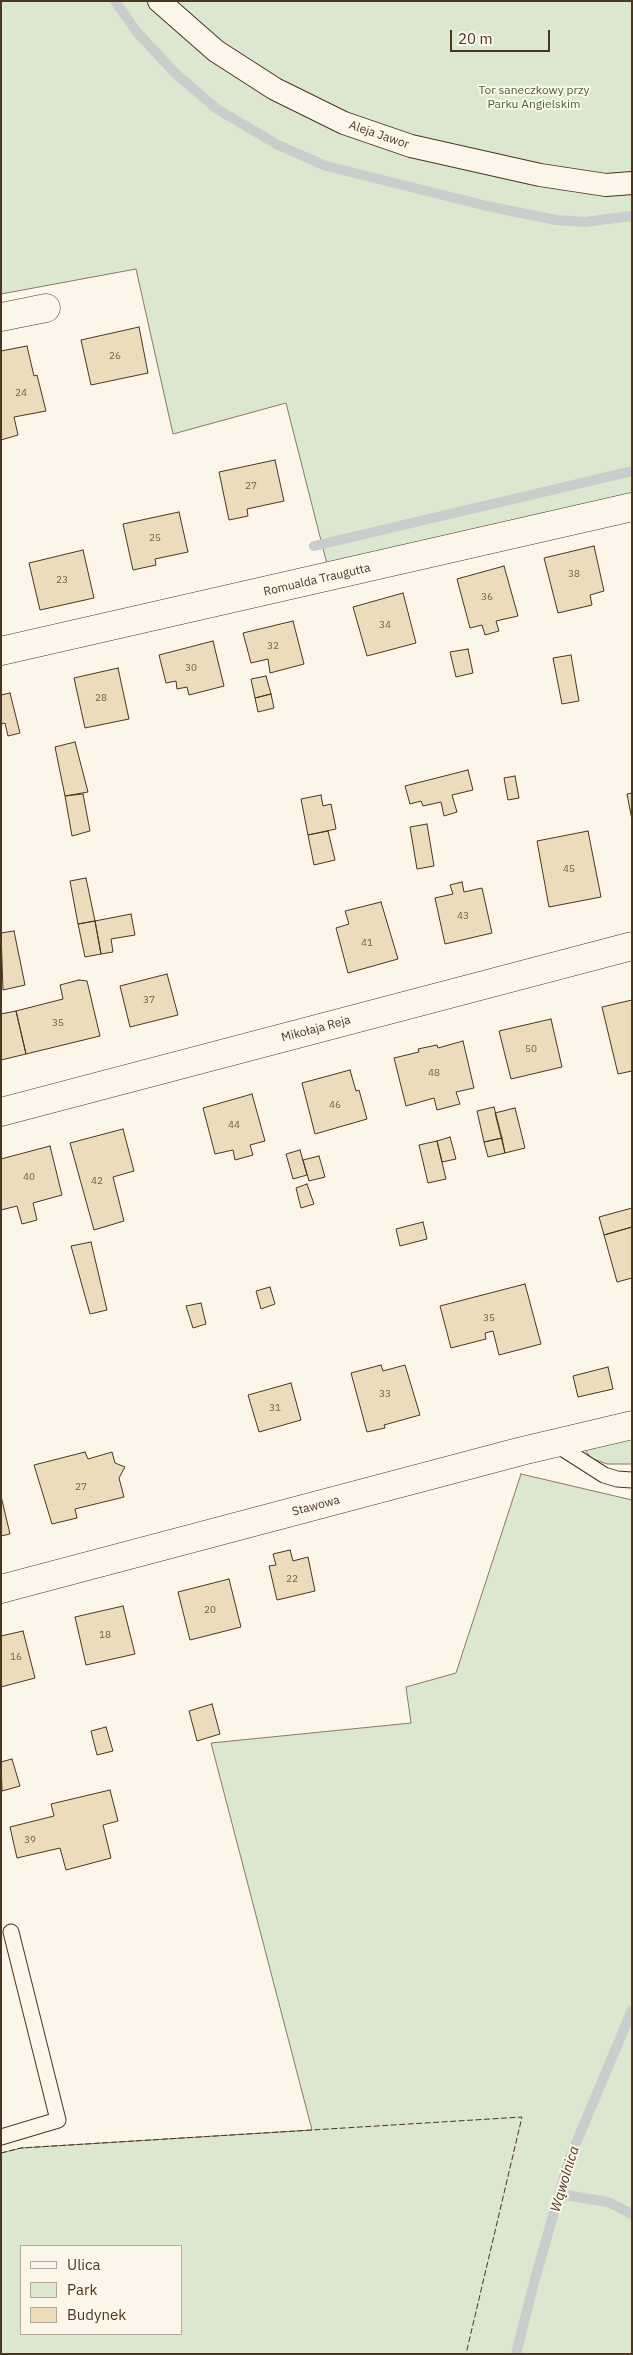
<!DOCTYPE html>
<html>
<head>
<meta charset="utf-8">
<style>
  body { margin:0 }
  #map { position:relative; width:633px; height:2355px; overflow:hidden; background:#fbf6e9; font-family:"IBM Plex Sans",sans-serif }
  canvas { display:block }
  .frame { position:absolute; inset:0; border:2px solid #4a3520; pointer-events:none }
  .legend { position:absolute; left:20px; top:2245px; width:162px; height:90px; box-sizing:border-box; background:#fbf6e9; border:1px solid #b4a999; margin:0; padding:6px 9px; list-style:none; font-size:15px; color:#4a3520 }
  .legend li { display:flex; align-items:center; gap:10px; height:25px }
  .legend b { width:25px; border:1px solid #b4a999 }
  .scale { position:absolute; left:450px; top:30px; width:100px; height:22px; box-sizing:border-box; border:2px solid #4a3520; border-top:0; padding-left:6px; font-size:15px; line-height:18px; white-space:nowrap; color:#4a3520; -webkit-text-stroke:4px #fbf6e9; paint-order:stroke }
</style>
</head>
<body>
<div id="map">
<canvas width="633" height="2355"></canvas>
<div class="frame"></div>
<ul class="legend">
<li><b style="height:6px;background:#fbf6e9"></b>Ulica</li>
<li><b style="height:14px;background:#dce7d0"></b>Park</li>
<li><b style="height:14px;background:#ecdcbc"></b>Budynek</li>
</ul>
<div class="scale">20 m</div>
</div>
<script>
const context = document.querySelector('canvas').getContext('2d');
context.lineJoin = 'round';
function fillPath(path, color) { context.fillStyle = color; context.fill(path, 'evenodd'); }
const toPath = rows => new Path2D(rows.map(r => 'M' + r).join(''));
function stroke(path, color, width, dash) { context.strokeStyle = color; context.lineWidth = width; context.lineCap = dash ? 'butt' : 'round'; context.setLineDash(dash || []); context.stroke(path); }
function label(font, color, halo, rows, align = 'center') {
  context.font = font + ' "IBM Plex Sans",sans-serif'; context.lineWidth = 4; context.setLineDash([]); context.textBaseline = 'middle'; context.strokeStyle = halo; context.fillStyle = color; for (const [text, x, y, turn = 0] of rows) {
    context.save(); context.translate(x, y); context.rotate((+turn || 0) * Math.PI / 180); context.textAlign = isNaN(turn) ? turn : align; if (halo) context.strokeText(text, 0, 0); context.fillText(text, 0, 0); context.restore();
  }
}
const green = toPath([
  [1,1,632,1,632,499,328,568,286,403,173,434,136,269,1,294,1,1],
  [632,1436,632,1464,607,1464,591,1458,585,1450,591,1444,632,1436],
  [521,1474,632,1500,632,2354,1,2354,1,2153,21,2148,312,2130,211,1743,411,1723,406,1687,456,1673,521,1474],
  [181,2246,181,2334,21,2334,21,2246,181,2246]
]);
fillPath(green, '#dce7d0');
stroke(green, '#887966', 1);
stroke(toPath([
  [115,1,136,31,176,74,217,109,278,145,326,166,487,206,556,220,584,222,632,216],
  [314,546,632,471],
  [559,2194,608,2202,632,2214],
  [516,2354,536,2275,569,2160,632,2010]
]), '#c9cecd', 10);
const building = toPath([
  [139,327,148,373,91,385,81,340,139,327],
  [27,346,34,376,37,375,46,411,14,417,18,435,1,440,1,351,27,346],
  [275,460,284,501,247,509,248,516,229,520,219,472,275,460],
  [179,512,188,552,155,559,156,565,133,570,123,524,179,512],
  [594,546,604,591,590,595,592,605,558,613,544,558,594,546],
  [83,550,94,598,40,610,29,563,83,550],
  [504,566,518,616,496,621,499,631,485,635,482,625,470,628,457,579,504,566],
  [403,593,416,643,367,656,353,607,403,593],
  [293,621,304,664,270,673,268,659,251,663,243,633,293,621],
  [213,641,224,686,189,695,187,687,177,689,176,681,166,683,159,655,213,641],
  [468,649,473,673,456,677,450,652,468,649],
  [571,655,579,701,562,704,553,658,571,655],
  [118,668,129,719,85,728,74,678,118,668],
  [266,676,271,694,255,698,251,679,266,676],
  [10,693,20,733,8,736,5,723,1,724,1,695,10,693],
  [271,694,274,708,258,712,255,698,271,694],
  [75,742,88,792,65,796,55,747,75,742],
  [468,770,473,790,452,795,457,812,444,816,441,802,423,806,421,801,410,804,405,786,468,770],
  [515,776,519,798,508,800,504,778,515,776],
  [632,793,632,820,627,794,632,793],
  [83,794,90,831,72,836,65,796,83,794],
  [321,795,323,806,331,804,336,829,308,835,301,799,321,795],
  [427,824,434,866,417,869,410,827,427,824],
  [328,831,335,860,314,865,308,835,328,831],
  [588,831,601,897,549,907,537,841,588,831],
  [86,878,95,921,78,924,70,881,86,878],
  [462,882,464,892,482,888,492,933,445,944,435,898,453,894,450,885,462,882],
  [381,902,398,959,348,973,336,928,349,924,345,911,381,902],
  [131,914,135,935,111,939,113,952,101,954,95,921,131,914],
  [95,921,101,954,85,957,78,924,95,921],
  [14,931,25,985,3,990,1,933,14,931],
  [167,974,178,1015,130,1027,120,986,167,974],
  [79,980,87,981,100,1036,26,1054,16,1011,63,999,60,985,79,980],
  [632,1000,632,1071,618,1074,602,1007,632,1000],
  [16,1011,26,1054,1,1060,1,1014,16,1011],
  [551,1019,562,1067,511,1079,499,1031,551,1019],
  [463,1041,474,1088,456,1092,460,1104,437,1110,434,1098,406,1106,394,1058,419,1052,418,1049,437,1045,438,1048,463,1041],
  [350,1070,356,1091,359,1090,367,1119,315,1134,302,1083,350,1070],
  [252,1094,265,1141,250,1145,253,1155,235,1160,233,1150,215,1154,203,1108,252,1094],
  [494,1107,502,1138,484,1142,477,1111,494,1107],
  [515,1108,525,1148,505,1153,495,1113,515,1108],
  [123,1129,134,1171,113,1177,124,1221,94,1230,70,1143,123,1129],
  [450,1137,456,1159,442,1162,437,1141,450,1137],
  [502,1138,505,1153,488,1157,484,1142,502,1138],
  [437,1141,446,1179,428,1183,419,1145,437,1141],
  [50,1146,62,1195,33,1203,37,1220,22,1224,17,1206,1,1210,1,1159,50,1146],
  [300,1150,307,1175,293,1179,286,1154,300,1150],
  [319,1156,325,1177,309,1181,303,1160,319,1156],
  [307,1184,314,1204,301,1208,296,1188,307,1184],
  [632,1208,632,1227,604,1235,599,1217,632,1208],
  [423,1222,427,1239,400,1246,396,1229,423,1222],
  [632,1227,632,1278,617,1282,604,1235,632,1227],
  [91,1242,107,1310,90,1314,71,1246,91,1242],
  [525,1284,541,1344,499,1355,493,1331,485,1333,486,1339,451,1348,440,1306,525,1284],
  [270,1287,275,1304,261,1309,256,1291,270,1287],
  [201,1303,206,1324,193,1328,186,1306,201,1303],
  [381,1365,383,1371,405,1365,420,1415,384,1425,385,1428,367,1432,351,1373,381,1365],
  [608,1367,613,1389,578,1397,573,1376,608,1367],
  [291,1383,301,1420,259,1432,248,1395,291,1383],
  [85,1452,88,1459,112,1452,115,1463,125,1467,119,1478,124,1497,75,1509,77,1518,52,1524,34,1465,85,1452],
  [1,1496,10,1534,1,1536,1,1496],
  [290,1550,293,1561,308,1557,315,1591,277,1600,269,1566,276,1565,273,1554,290,1550],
  [229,1579,241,1627,190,1640,178,1592,229,1579],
  [123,1606,135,1654,86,1665,75,1617,123,1606],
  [23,1631,35,1678,1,1687,1,1636,23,1631],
  [212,1704,220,1734,197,1741,189,1711,212,1704],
  [106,1727,113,1751,97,1755,91,1731,106,1727],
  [12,1759,20,1786,2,1791,1,1762,12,1759],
  [110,1790,118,1821,103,1825,111,1858,66,1870,60,1848,17,1858,10,1827,54,1816,51,1804,110,1790]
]);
fillPath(building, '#ecdcbc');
stroke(building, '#4a3520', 1);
const service = toPath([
  [554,1443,604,1475,617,1479,632,1480],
  [1,2137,58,2120,11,1932]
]);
const pedestrian = toPath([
  [159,1,216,51,275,89,344,123,411,146,540,175,606,185,632,183]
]);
const minor = toPath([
  [1,317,46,308],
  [1,651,632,507],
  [1,1589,522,1451,632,1425]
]);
const tertiary = toPath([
  [1,1112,632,946]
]);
stroke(service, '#4a3520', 17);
stroke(pedestrian, '#4a3520', 24);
stroke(minor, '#4a3520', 29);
stroke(tertiary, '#4a3520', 29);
stroke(service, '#fbf6e9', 15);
stroke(pedestrian, '#fbf6e9', 22);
stroke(minor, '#fbf6e9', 28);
stroke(tertiary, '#fbf6e9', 28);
stroke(toPath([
  [1,2153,21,2148,522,2117,466,2354]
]), '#4a3520', 1, [6, 2.5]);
label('10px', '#725f47', null, [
  ["26",115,356],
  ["24",21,393],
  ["27",251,486],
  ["25",155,538],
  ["38",574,574],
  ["23",62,580],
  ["36",487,597],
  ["34",385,625],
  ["32",273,646],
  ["30",191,668],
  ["28",101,698],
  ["45",569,869],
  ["43",463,916],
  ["41",367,943],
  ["37",149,1000],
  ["35",58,1023],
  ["50",531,1049],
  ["48",434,1073],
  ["46",335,1105],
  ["44",234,1125],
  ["40",29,1177],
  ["42",97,1181],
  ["35",489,1318],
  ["33",385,1394],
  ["31",275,1408],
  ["27",81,1487],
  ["22",292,1579],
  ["20",210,1610],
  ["18",105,1635],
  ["16",16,1657],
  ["39",30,1840]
]);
label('12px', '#436837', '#fbf6e9', [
  ["Tor saneczkowy przy",534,91],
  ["Parku Angielskim",534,105]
]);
label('12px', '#4a3520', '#fbf6e9', [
  ["Aleja Jawor",379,135,19],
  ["Romualda Traugutta",317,580,-13],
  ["Mikołaja Reja",316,1029,-15],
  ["Stawowa",316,1506,-15]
]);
label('italic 14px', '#4a3520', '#fbf6e9', [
  ["Wąwolnica",565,2179,-73]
]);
</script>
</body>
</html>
